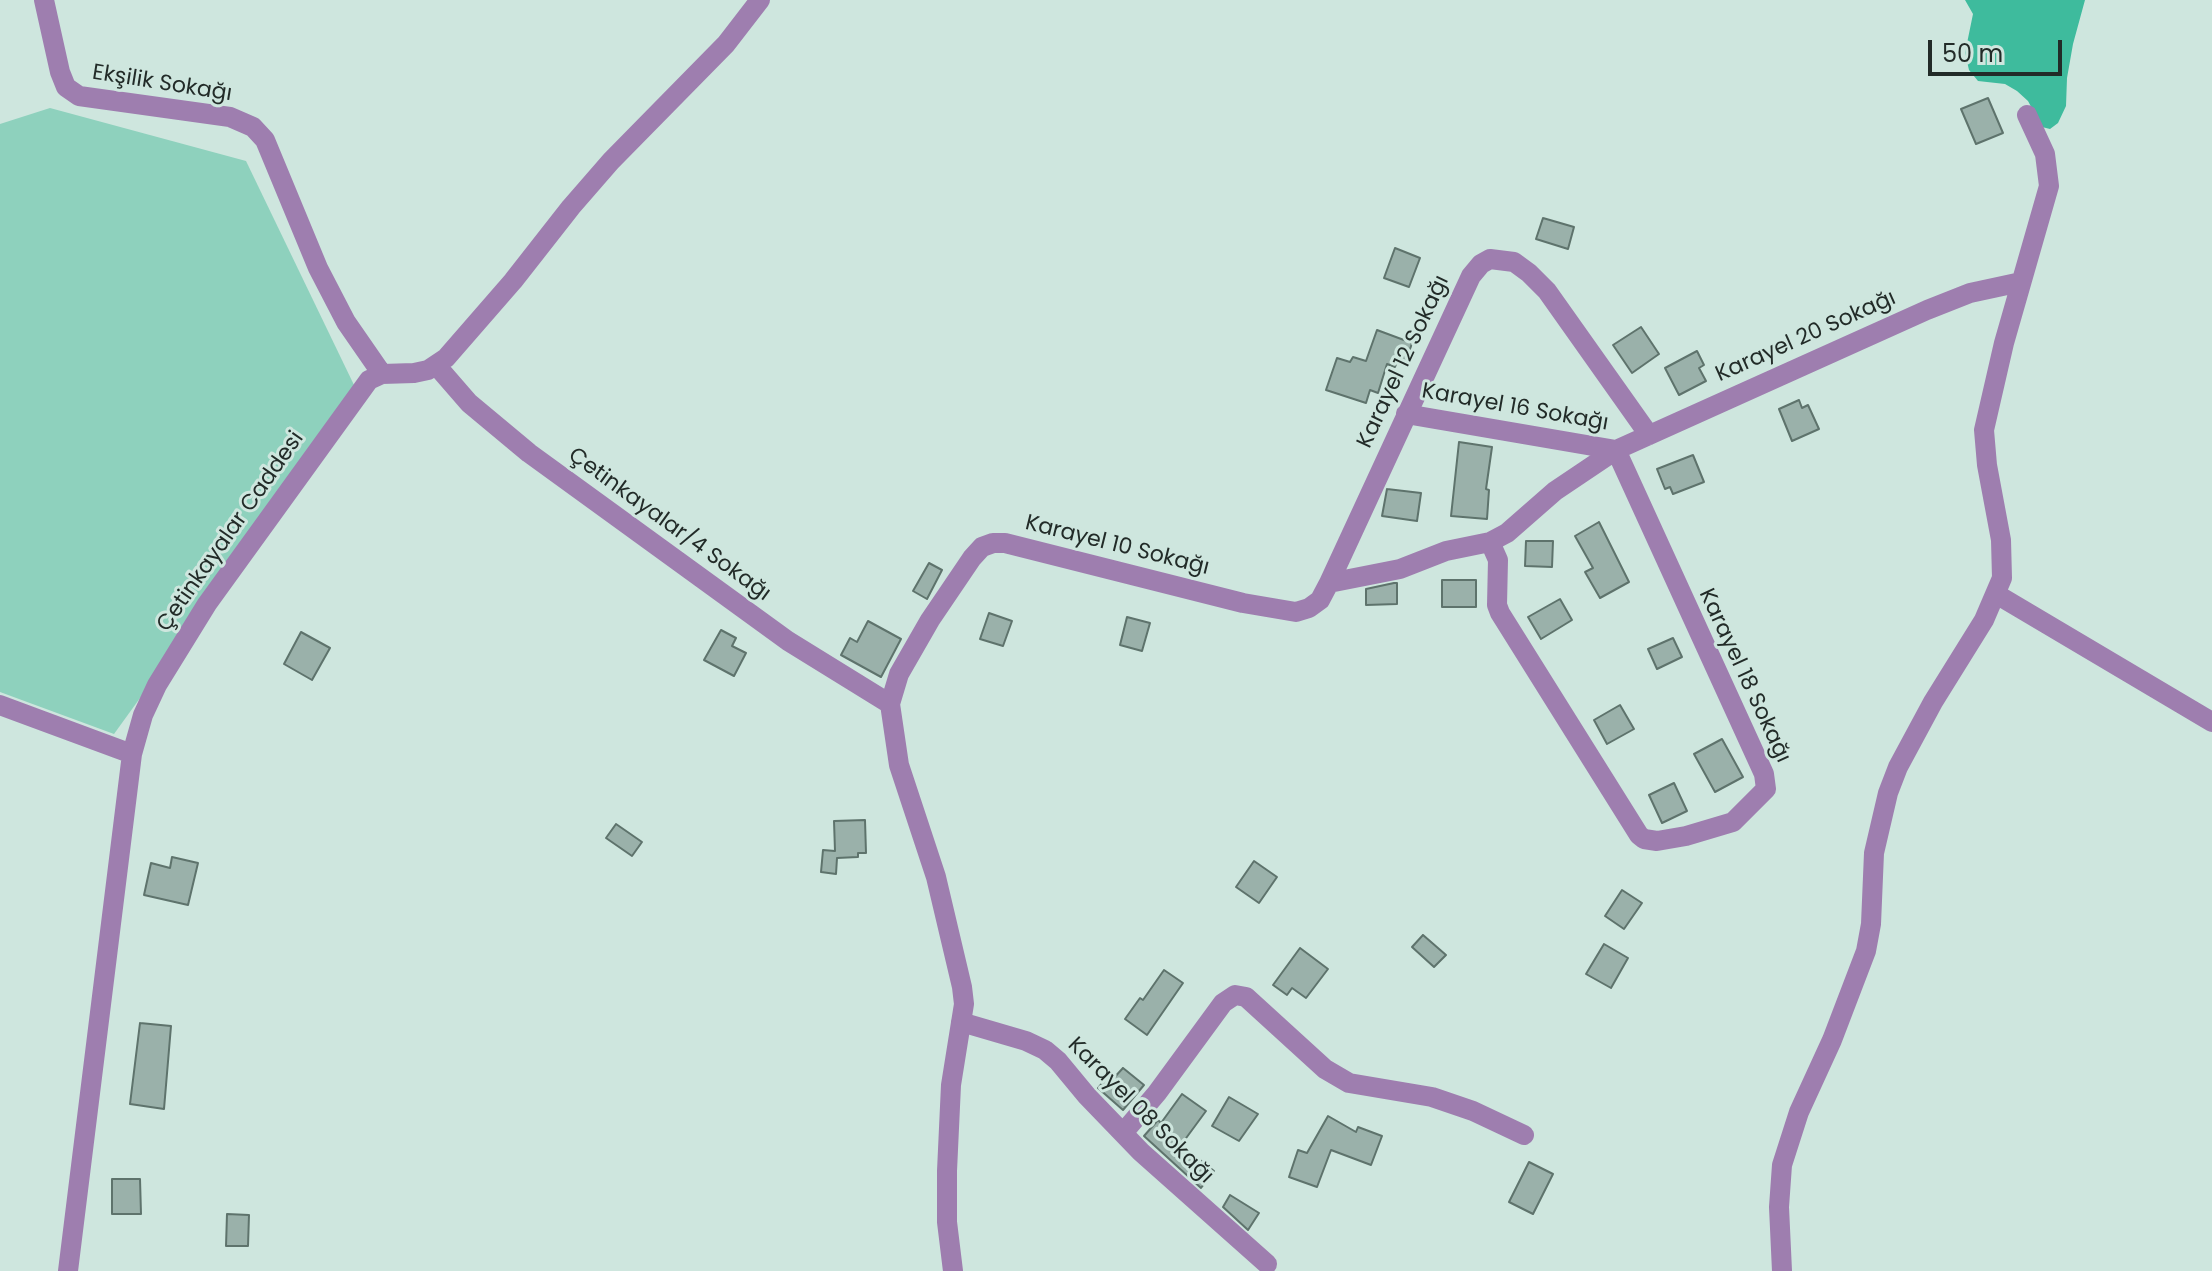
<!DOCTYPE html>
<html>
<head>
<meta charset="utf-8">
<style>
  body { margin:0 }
  #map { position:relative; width:2212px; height:1271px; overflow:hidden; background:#cee6de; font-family:Poppins,sans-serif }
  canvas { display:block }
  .scale { position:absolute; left:1928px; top:40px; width:134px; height:36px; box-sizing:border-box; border:4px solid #222b28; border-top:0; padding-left:10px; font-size:24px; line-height:28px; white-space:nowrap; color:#222b28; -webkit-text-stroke:6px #cee6de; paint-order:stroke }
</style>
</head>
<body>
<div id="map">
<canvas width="2212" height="1271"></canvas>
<div class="scale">50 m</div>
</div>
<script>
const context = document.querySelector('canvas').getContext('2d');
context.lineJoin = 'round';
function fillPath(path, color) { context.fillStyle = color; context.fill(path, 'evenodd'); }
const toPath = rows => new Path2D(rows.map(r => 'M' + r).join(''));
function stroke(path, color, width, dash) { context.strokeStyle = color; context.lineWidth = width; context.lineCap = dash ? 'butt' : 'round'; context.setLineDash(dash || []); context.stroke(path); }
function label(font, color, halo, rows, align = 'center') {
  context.font = font + ' Poppins,sans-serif'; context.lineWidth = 6; context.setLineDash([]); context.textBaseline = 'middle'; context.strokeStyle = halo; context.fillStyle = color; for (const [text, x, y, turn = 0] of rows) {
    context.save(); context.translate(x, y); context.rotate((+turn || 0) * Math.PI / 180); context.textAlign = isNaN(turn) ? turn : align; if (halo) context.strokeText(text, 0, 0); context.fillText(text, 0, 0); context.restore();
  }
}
fillPath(toPath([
  [50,108,246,161,354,385,268,521,114,734,0,692,0,124]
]), '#8ed1bd');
fillPath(toPath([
  [1965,0,2085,0,2073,44,2067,78,2066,106,2058,123,2050,129,2042,127,2028,101,2017,91,2005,84,1978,81,1969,70,1965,53,1973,14]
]), '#3ebb9d');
const building = toPath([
  [1988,98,2003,133,1976,144,1961,109,1988,98],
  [1543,218,1574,227,1568,249,1536,239,1543,218],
  [1395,248,1420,258,1409,287,1384,278,1395,248],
  [1641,327,1659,354,1632,373,1613,345,1641,327],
  [1377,330,1412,343,1406,362,1398,359,1395,367,1387,364,1378,393,1370,390,1366,403,1326,390,1337,358,1350,362,1353,357,1366,361,1377,330],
  [1697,351,1704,365,1699,368,1706,381,1679,395,1665,368,1697,351],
  [1799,400,1802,408,1808,405,1819,429,1792,441,1779,409,1799,400],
  [1459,442,1492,447,1486,489,1489,490,1487,519,1451,516,1459,442],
  [1693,455,1704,482,1673,494,1670,487,1665,489,1657,469,1693,455],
  [1387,489,1421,493,1417,521,1382,516,1387,489],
  [1599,522,1629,582,1600,598,1585,572,1593,568,1575,536,1599,522],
  [1526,541,1553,541,1552,567,1525,566,1526,541],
  [929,563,942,570,927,599,913,591,929,563],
  [1442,580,1476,580,1476,607,1442,607,1442,580],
  [1394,583,1397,583,1397,604,1366,605,1366,589,1394,583],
  [1560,599,1572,620,1541,639,1528,617,1560,599],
  [989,613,1012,621,1003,646,980,639,989,613],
  [1127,617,1150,623,1142,651,1120,645,1127,617],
  [868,621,901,639,881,677,841,655,850,638,857,642,868,621],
  [721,630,736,638,732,646,746,653,734,676,704,660,721,630],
  [301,632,330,648,312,680,284,664,301,632],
  [1673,638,1682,657,1657,669,1648,649,1673,638],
  [1620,705,1634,729,1607,744,1594,720,1620,705],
  [1722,739,1743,777,1715,792,1694,754,1722,739],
  [1674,783,1687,811,1662,823,1649,795,1674,783],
  [865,820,866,853,858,853,858,857,837,858,836,874,821,872,823,850,835,851,834,821,865,820],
  [616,824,642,842,632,856,606,838,616,824],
  [172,857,198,863,188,905,144,895,151,863,170,868,172,857],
  [1254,861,1277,877,1259,903,1236,887,1254,861],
  [1622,890,1642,903,1624,929,1605,916,1622,890],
  [1423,935,1446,955,1434,967,1412,947,1423,935],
  [1604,944,1628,958,1611,988,1586,974,1604,944],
  [1300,948,1328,969,1306,998,1292,988,1287,995,1273,985,1300,948],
  [1164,970,1183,983,1147,1035,1125,1019,1140,998,1143,1000,1164,970],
  [140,1023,171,1026,164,1109,130,1104,140,1023],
  [1123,1068,1144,1085,1123,1110,1098,1088,1106,1078,1112,1080,1123,1068],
  [1182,1094,1206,1111,1181,1145,1214,1171,1201,1188,1144,1136,1158,1120,1161,1123,1182,1094],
  [1229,1097,1258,1114,1239,1141,1212,1126,1229,1097],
  [1328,1116,1356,1132,1358,1127,1382,1136,1371,1165,1331,1150,1317,1187,1289,1177,1298,1150,1307,1153,1328,1116],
  [1529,1162,1553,1174,1533,1214,1509,1202,1529,1162],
  [112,1179,140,1179,141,1214,112,1214,112,1179],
  [1230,1195,1259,1213,1248,1230,1223,1207,1230,1195],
  [227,1214,249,1215,248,1246,226,1246,227,1214]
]);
fillPath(building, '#9ab1aa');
stroke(building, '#5e736c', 2);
stroke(toPath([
  [44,0,60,72,66,87,79,96,230,117,253,127,265,140,318,268,346,322,382,374],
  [436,365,469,403,529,453,788,641,890,704],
  [1406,414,1616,450],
  [1490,542,1498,560,1497,605,1500,613,1639,835,1644,839,1657,841,1686,836,1733,822,1766,789,1764,774,1616,450],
  [1329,583,1400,569,1446,551,1490,542,1507,533,1555,491,1616,450,1927,310,1970,293,2021,282],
  [1996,594,2212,722],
  [0,705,132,754],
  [961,1022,1026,1041,1045,1050,1058,1061,1087,1096,1141,1152,1267,1264],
  [1123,1133,1157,1093,1223,1003,1235,995,1246,997,1325,1069,1349,1083,1432,1097,1473,1111,1524,1135],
  [68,1271,132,754,143,715,157,685,207,604,369,380,382,374,414,373,428,370,446,358,513,281,571,207,611,161,726,44,760,0],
  [953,1271,947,1222,947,1171,951,1085,964,1004,962,987,936,877,899,765,890,704,899,674,930,620,972,558,982,547,993,543,1005,543,1243,603,1296,612,1309,608,1320,600,1329,583,1471,276,1481,264,1490,259,1514,262,1529,273,1547,291,1649,435],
  [1782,1271,1779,1207,1782,1165,1799,1112,1832,1040,1866,951,1871,924,1874,853,1888,793,1898,767,1933,702,1984,620,2002,578,2001,540,1987,465,1984,430,2004,343,2049,186,2045,154,2027,115]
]), '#9e7eaf', 20);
label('22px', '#222b28', '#cee6de', [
  ["Ekşilik Sokağı",162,84,9],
  ["Karayel 20 Sokağı",1806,337,-24],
  ["Karayel 12 Sokağı",1404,362,-65],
  ["Karayel 16 Sokağı",1515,408,10],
  ["Çetinkayalar/4 Sokağı",669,525,36],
  ["Çetinkayalar Caddesi",231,532,-55],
  ["Karayel 10 Sokağı",1117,546,14],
  ["Karayel 18 Sokağı",1744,676,65],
  ["Karayel 08 Sokağı",1140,1111,45]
]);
</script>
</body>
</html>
